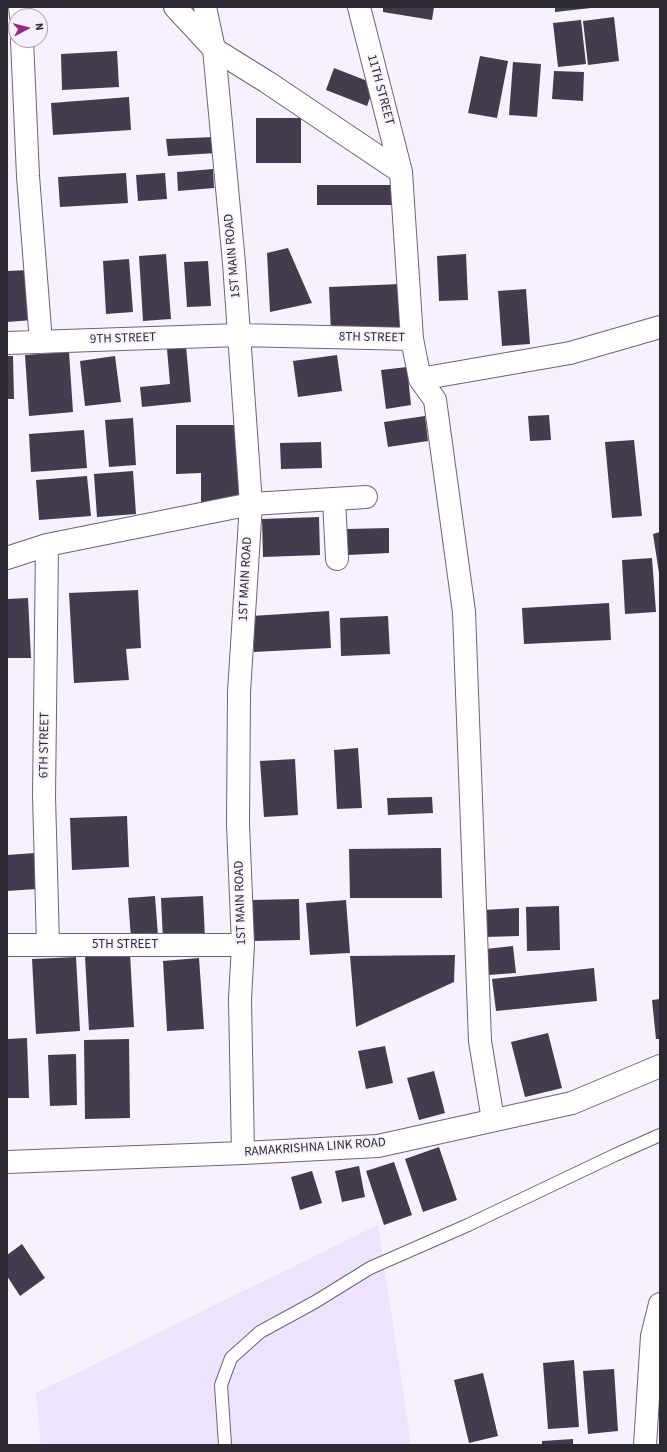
<!DOCTYPE html>
<html>
<head>
<meta charset="utf-8">
<style>
  body { margin:0 }
  #map { position:relative; width:667px; height:1452px; overflow:hidden; background:#f6f1fc; font-family:"Source Sans 3",sans-serif }
  canvas { display:block }
  .frame { position:absolute; inset:0; border:8px solid #2d2932; pointer-events:none }
  .north { position:absolute; left:8px; top:8px; width:40px; height:40px; box-sizing:border-box; background:#f6f1fc; border:1px solid #a6a1ab; border-radius:50%; rotate:83deg; font-size:11px; font-weight:700; line-height:16px; text-align:center; color:#2d2932 }
  .north::after { content:''; display:block; margin:auto; width:14px; height:18px; background:#9b2682; clip-path:polygon(50% 0,100% 100%,50% 72%,0 100%) }
</style>
</head>
<body>
<div id="map">
<canvas width="667" height="1452"></canvas>
<div class="frame"></div>
<div class="north">N</div>
</div>
<script>
const context = document.querySelector('canvas').getContext('2d');
context.lineJoin = 'round';
function fillPath(path, color) { context.fillStyle = color; context.fill(path, 'evenodd'); }
const toPath = rows => new Path2D(rows.map(r => 'M' + r).join(''));
function stroke(path, color, width, dash) { context.strokeStyle = color; context.lineWidth = width; context.lineCap = dash ? 'butt' : 'round'; context.setLineDash(dash || []); context.stroke(path); }
function label(font, color, halo, rows, align = 'center') {
  context.font = font + ' "Source Sans 3",sans-serif'; context.lineWidth = 4; context.setLineDash([]); context.textBaseline = 'middle'; context.strokeStyle = halo; context.fillStyle = color; for (const [text, x, y, turn = 0] of rows) {
    context.save(); context.translate(x, y); context.rotate((+turn || 0) * Math.PI / 180); context.textAlign = isNaN(turn) ? turn : align; if (halo) context.strokeText(text, 0, 0); context.fillText(text, 0, 0); context.restore();
  }
}
fillPath(toPath([
  [378,1225,411,1445,41,1445,36,1393]
]), '#eee3fc');
fillPath(toPath([
  [383,7,434,7,432,20,383,12],
  [555,7,591,7,591,8,555,12],
  [614,17,619,61,588,65,583,21],
  [581,20,586,64,558,67,553,23],
  [117,51,119,87,62,90,61,54],
  [480,56,508,61,497,118,468,113],
  [513,62,541,64,537,117,509,115],
  [334,68,375,84,367,106,326,90],
  [554,71,584,72,583,101,552,99],
  [129,97,131,130,53,135,51,103],
  [256,118,301,118,301,163,256,163],
  [214,137,216,153,168,156,166,139],
  [213,169,214,188,178,191,177,172],
  [126,173,128,203,60,207,58,177],
  [165,173,167,199,138,201,136,175],
  [317,185,392,185,393,205,317,205],
  [288,248,312,303,270,312,267,253],
  [166,254,171,319,143,321,139,256],
  [466,254,468,300,439,301,437,256],
  [129,259,133,312,106,314,103,261],
  [208,261,211,306,187,307,184,262],
  [30,270,33,320,7,322,7,271],
  [400,284,402,330,331,333,329,287],
  [526,289,530,344,502,346,498,291],
  [186,346,191,402,142,407,140,387,170,384,167,349],
  [69,352,73,412,29,416,25,355],
  [337,355,342,391,298,397,293,361],
  [7,356,13,356,14,399,7,399],
  [115,356,121,402,85,406,80,361],
  [407,367,411,405,386,409,381,370],
  [549,415,551,440,530,441,528,416],
  [425,416,428,441,388,447,384,422],
  [133,418,136,465,109,467,105,420],
  [176,425,239,425,239,502,201,503,201,473,176,474],
  [84,430,87,468,31,472,29,434],
  [634,440,642,516,612,518,605,442],
  [321,442,322,468,281,469,280,443],
  [133,471,136,514,97,517,94,474],
  [87,476,91,516,39,520,36,480],
  [319,517,320,555,263,557,262,519],
  [389,528,389,553,348,555,347,529],
  [660,532,660,572,659,573,653,534],
  [652,558,656,612,625,614,622,560],
  [138,590,141,648,126,649,129,680,74,683,69,593],
  [28,598,31,658,7,658,7,599],
  [609,603,611,640,524,644,522,608],
  [329,611,331,648,254,652,252,616],
  [388,616,390,654,341,656,340,618],
  [358,748,362,808,337,809,334,750],
  [295,759,298,815,264,817,260,761],
  [432,797,433,813,388,815,387,798],
  [127,816,129,867,72,870,70,818],
  [441,848,442,898,350,898,349,849],
  [35,853,37,889,7,891,7,855],
  [155,896,158,936,131,938,128,898],
  [203,896,205,939,163,941,161,898],
  [299,899,300,940,253,941,251,900],
  [346,900,350,953,310,955,306,903],
  [559,906,560,950,527,951,526,907],
  [519,908,519,936,485,937,483,910],
  [513,946,516,973,488,975,486,949],
  [130,953,134,1027,89,1030,85,956],
  [455,955,454,982,356,1027,350,956],
  [76,957,80,1031,36,1034,32,959],
  [199,958,204,1029,167,1031,163,961],
  [594,968,597,1001,496,1011,492,979],
  [660,999,660,1039,656,1039,652,1000],
  [548,1033,562,1088,525,1097,511,1042],
  [27,1038,29,1098,7,1098,7,1039],
  [129,1039,130,1118,85,1119,84,1040],
  [385,1046,393,1083,366,1089,358,1051],
  [76,1054,77,1105,50,1106,48,1055],
  [434,1071,445,1113,419,1120,407,1078],
  [439,1147,457,1200,423,1212,405,1159],
  [394,1162,412,1215,384,1225,366,1171],
  [359,1166,365,1197,342,1202,335,1171],
  [312,1171,322,1203,300,1210,291,1177],
  [22,1244,45,1278,20,1296,7,1276,7,1255],
  [574,1360,579,1427,548,1429,543,1363],
  [614,1369,618,1431,588,1434,583,1371],
  [483,1373,498,1436,469,1443,454,1380],
  [573,1439,573,1445,542,1445,542,1441]
]), '#443b4f');
const lane = toPath([
  [225,1445,221,1385,231,1358,260,1332,315,1302,370,1268,468,1225,615,1155,660,1135]
]);
const street = toPath([
  [20,7,21,16],
  [175,7,214,49,267,82,401,172],
  [205,7,214,49,234,263,251,504,239,692,238,824,243,945,240,999,243,1153],
  [22,40,28,176,41,342],
  [412,339,420,379,435,400,464,612,480,1041,493,1120],
  [7,343,239,335,412,339,401,172,359,7],
  [420,379,570,353,660,327],
  [334,499,337,559],
  [47,545,44,796,48,945],
  [7,558,47,545,251,504,366,497],
  [7,945,243,945],
  [7,1162,243,1153,378,1146,572,1103,660,1066]
]);
const secondary = toPath([
  [645,1445,652,1336,660,1304]
]);
stroke(lane, '#6d6378', 14);
stroke(street, '#6d6378', 24);
stroke(secondary, '#6d6378', 24);
stroke(lane, '#fff', 12);
stroke(street, '#fff', 22);
stroke(secondary, '#fff', 22);
label('13px', '#2d2932', '#f6f1fc', [
  ["11TH STREET",380,90,75],
  ["1ST MAIN ROAD",233,256,-95],
  ["8TH STREET",372,338,1],
  ["9TH STREET",123,339,-2],
  ["1ST MAIN ROAD",246,579,-87],
  ["6TH STREET",45,745,-89],
  ["1ST MAIN ROAD",241,903,-92],
  ["5TH STREET",125,945],
  ["RAMAKRISHNA LINK ROAD",315,1148,-4]
]);
</script>
</body>
</html>
